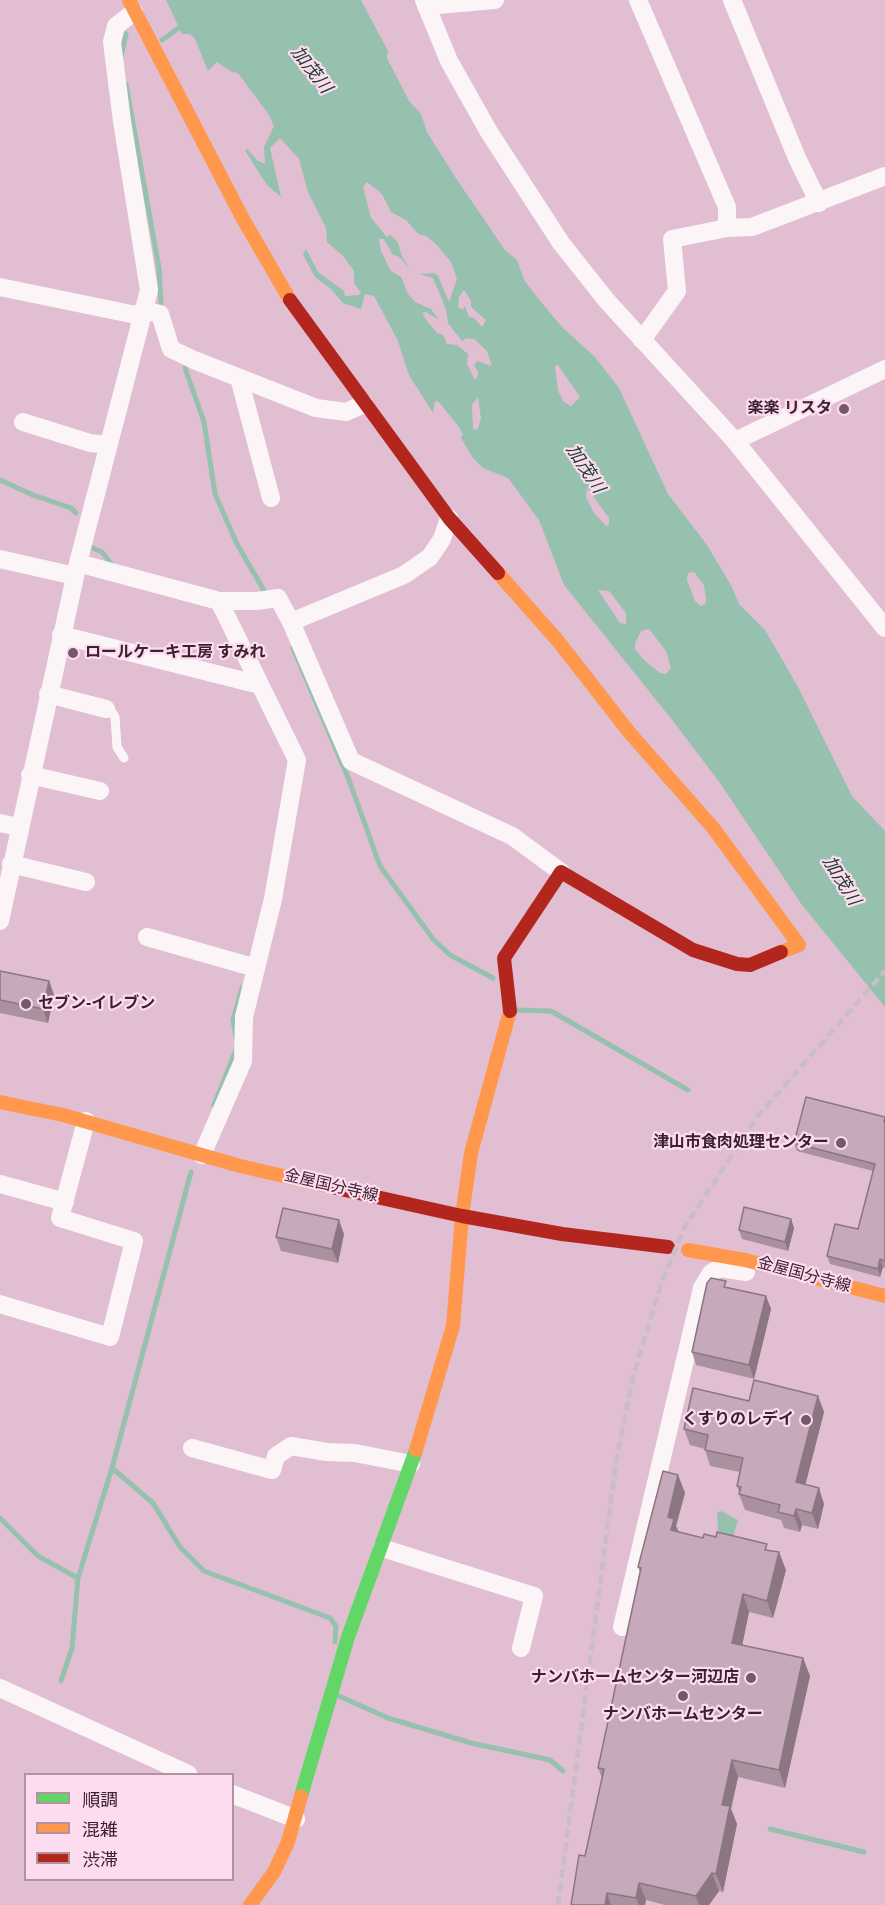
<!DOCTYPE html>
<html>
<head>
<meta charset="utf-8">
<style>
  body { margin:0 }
  #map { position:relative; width:885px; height:1905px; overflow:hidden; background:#e2bed3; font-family:Helvetica,"Noto Sans JP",sans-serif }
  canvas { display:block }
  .legend { position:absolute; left:24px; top:1773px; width:210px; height:108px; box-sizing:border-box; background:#fedcef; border:2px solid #b092a3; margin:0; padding:8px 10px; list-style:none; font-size:18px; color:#3b2231 }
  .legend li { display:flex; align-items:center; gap:12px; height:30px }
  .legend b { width:30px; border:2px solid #b092a3 }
</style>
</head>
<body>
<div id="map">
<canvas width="885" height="1905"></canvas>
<ul class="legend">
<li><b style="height:8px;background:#63d668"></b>順調</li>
<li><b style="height:8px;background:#ff974d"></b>混雑</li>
<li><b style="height:8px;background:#b3261e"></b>渋滞</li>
</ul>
</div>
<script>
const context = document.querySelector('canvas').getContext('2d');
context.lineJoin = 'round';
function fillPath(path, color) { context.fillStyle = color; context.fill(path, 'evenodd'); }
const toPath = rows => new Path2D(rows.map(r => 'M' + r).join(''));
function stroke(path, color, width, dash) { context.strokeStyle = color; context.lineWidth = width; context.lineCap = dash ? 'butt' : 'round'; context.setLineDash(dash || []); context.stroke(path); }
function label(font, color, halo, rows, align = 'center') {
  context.font = font + ' Helvetica,"Noto Sans JP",sans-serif'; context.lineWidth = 4.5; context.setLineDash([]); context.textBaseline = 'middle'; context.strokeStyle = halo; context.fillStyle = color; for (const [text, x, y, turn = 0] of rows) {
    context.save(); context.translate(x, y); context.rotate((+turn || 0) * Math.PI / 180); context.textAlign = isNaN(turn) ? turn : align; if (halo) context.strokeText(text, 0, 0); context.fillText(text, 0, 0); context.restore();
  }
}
fillPath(toPath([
  [166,0,361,0,388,51,387,58,409,101,421,114,427,132,455,177,505,250,517,260,524,280,541,302,562,327,595,357,619,388,668,494,707,545,732,587,739,604,765,630,798,687,852,796,885,831,885,1007,802,905,720,783,673,721,564,585,539,520,508,478,483,468,473,458,461,438,463,435,459,427,439,402,435,401,433,413,409,375,398,341,374,296,365,294,361,309,343,303,331,289,315,277,303,254,306,249,318,272,344,291,345,296,359,295,361,293,354,283,354,271,343,256,327,242,326,228,308,192,299,159,280,138,270,148,281,197,267,185,246,152,246,148,258,161,265,164,264,147,274,126,269,115,238,73,232,72,217,62,208,71,195,39,190,34,182,34],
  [367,182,382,194,391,212,406,220,418,234,426,236,437,245,451,262,457,279,449,302,438,276,434,273,420,274,433,278,446,309,448,323,462,341,467,338,474,339,487,351,492,366,477,361,474,366,479,373,475,380,467,364,468,354,457,345,447,344,443,335,437,333,425,318,422,313,426,312,439,320,431,309,415,302,408,294,401,277,391,271,381,251,379,239,384,239,393,255,398,256,410,268,402,257,398,242,389,234,388,238,371,218,363,187],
  [464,290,471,301,471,307,486,320,482,327,474,318,469,317,465,306,463,310,458,307,459,297],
  [558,365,580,397,571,406,564,402,558,391,555,366],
  [478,397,481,419,477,430,473,429,472,405],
  [587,488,609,518,609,525,606,526,594,513,586,497],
  [694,572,704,585,706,599,706,603,701,606,695,601,687,580,688,573],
  [598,590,609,591,626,613,626,624,620,623],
  [649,629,666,651,671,668,666,674,660,673,644,660,635,649,635,643,641,631],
  [721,1511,738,1520,733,1537,718,1531,717,1513]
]), '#95c1ae');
stroke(toPath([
  [162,40,183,25],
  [121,57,126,34],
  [126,84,159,268,161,304],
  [185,368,204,422,215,494,237,544,266,594],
  [0,480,33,495,71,508,76,513],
  [86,545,102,552,113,566],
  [293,648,349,780,380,866,433,939,450,955,493,978],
  [516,1010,551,1011,688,1090],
  [236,1037,233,1020,242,988],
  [214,1105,236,1050],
  [191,1172,112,1468,153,1503,180,1547,204,1571,330,1618,336,1626,335,1642],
  [0,1518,38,1556,78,1578],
  [61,1681,72,1648,78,1578,112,1468],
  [339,1696,388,1718,471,1743,550,1760,563,1771],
  [770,1829,864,1852]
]), '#95c1ae', 5);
stroke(toPath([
  [106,709,112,712,115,717,117,747,124,758]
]), '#fbf5f8', 9);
stroke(toPath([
  [424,0,449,61,489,132,561,243,607,301,735,441,885,628],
  [638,0,727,207,727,228],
  [732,0,797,158,819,203],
  [426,6,495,0],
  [0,287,141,316],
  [143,310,160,314,171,349,194,360,316,408,346,412,364,404],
  [642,340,677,291,672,239,727,228,752,227,885,176],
  [239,378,271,498],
  [23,422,90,443,108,445],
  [735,441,885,369],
  [449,518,442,539,430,557,404,575,291,622,351,761,512,836,561,872],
  [0,559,75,576],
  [78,563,219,601,297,760,273,899,244,1017,243,1061,202,1155],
  [219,601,257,601,278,598,291,622],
  [61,635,260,685],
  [48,694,106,709],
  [30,775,100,791],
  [0,823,19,827],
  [11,864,86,882],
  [0,921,78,563,149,290,122,121,112,42,116,26,134,12],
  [147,937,256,968],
  [0,1184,65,1202],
  [0,1304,110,1337,134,1241,60,1218,86,1121],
  [192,1448,272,1470,276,1456,291,1446,327,1452,355,1453,411,1464],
  [382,1548,534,1596,521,1648],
  [622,1627,702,1288,711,1273,720,1268,746,1272],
  [0,1688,188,1774],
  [232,1794,296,1819]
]), '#fbf5f8', 18);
stroke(toPath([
  [301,1796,348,1637,416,1450]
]), '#63d668', 14);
stroke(toPath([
  [129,0,243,219,290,300],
  [498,573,558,641,629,732,714,829,799,945,781,952],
  [0,1102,63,1115,240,1166,336,1188],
  [688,1250,745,1260,885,1296],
  [416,1450,453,1326,462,1216,471,1153,510,1011],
  [250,1905,274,1872,288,1842,301,1796]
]), '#ff974d', 14);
stroke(toPath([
  [290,300,449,518,498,573],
  [510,1011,504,958,561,872,693,950,737,964,750,965,781,952],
  [336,1188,462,1216,562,1234,668,1247]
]), '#b3261e', 14);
stroke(toPath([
  [558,1905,616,1462,633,1377,661,1284,684,1228,757,1117,885,971]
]), '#c8bec4', 4.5, [9, 4.5]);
fillPath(toPath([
  [0,971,49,981,54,995,48,1023,0,1013],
  [885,1118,885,1268,883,1267,880,1277,830,1264,827,1256,858,1229,873,1171,797,1151,794,1143],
  [791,1219,794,1228,788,1251,742,1239,739,1230],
  [344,1234,338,1263,281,1251,276,1237],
  [728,1287,766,1296,771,1309,754,1379,696,1365,692,1352],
  [818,1396,824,1412,805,1485,824,1504,818,1529,802,1525,800,1532,784,1528,781,1520,745,1510,739,1494,739,1492,737,1486,740,1472,710,1466,705,1449,690,1445,684,1429,749,1401],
  [678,1475,685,1493,676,1526,679,1532,703,1538,769,1550,786,1570,773,1618,749,1612,742,1645,803,1658,810,1676,785,1788,738,1777,731,1809,737,1824,723,1892,719,1891,709,1905,665,1905,646,1900,645,1905,571,1905,585,1856,602,1778,598,1768,640,1572,638,1567]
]), '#aa91a0');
fillPath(toPath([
  [49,981,54,995,48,1023,43,1009],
  [791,1219,794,1228,788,1251,785,1242],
  [339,1220,344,1234,338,1263,332,1249],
  [880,1259,883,1267,880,1277,878,1269],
  [766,1296,771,1309,754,1379,749,1365],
  [818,1396,824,1412,802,1498,796,1482],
  [678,1475,685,1493,676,1526,680,1536,671,1530,668,1517],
  [819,1488,824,1504,818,1529,812,1513],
  [796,1509,802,1525,800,1532,794,1516],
  [779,1552,786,1570,773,1618,767,1601],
  [743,1594,749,1612,739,1661,732,1643],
  [803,1658,810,1676,785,1788,779,1770],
  [732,1760,738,1777,731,1809,737,1824,723,1892,716,1874,722,1805],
  [712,1873,719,1891,709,1905,699,1905,696,1896],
  [639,1883,646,1900,645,1905,639,1905,636,1898],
  [607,1893,611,1905,605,1905]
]), '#8b7682');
const building = toPath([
  [0,971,49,981,43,1009,0,1000,0,971],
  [806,1097,885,1117,884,1122,885,1122,885,1261,880,1259,878,1269,827,1256,835,1224,858,1229,875,1164,794,1143,806,1097],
  [744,1207,791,1219,785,1242,739,1230,744,1207],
  [283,1208,339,1220,332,1249,276,1237,283,1208],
  [711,1278,726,1281,724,1287,766,1296,749,1365,692,1352,707,1283,711,1278],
  [754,1380,818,1396,796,1482,819,1488,812,1513,796,1509,794,1516,778,1512,780,1505,739,1494,741,1487,737,1486,743,1458,705,1450,708,1435,684,1429,693,1388,749,1401,754,1380],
  [663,1471,678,1475,668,1517,674,1519,671,1530,703,1538,704,1534,716,1537,717,1532,767,1544,765,1550,779,1552,767,1601,743,1594,732,1643,803,1658,779,1770,732,1760,722,1805,730,1806,716,1874,712,1873,696,1896,639,1883,636,1898,607,1893,605,1905,571,1905,579,1855,585,1856,604,1769,598,1768,641,1568,638,1567,663,1471]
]);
fillPath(building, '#c6a9ba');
stroke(building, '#8b7682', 1.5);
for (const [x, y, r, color] of [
  [844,409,6,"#75596a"],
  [73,653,6,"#75596a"],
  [26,1004,6,"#75596a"],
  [841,1143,6,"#75596a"],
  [806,1420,6,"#75596a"],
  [751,1678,6,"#75596a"],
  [683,1696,6,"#75596a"]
]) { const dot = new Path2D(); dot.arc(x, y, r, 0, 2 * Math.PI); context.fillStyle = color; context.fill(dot); stroke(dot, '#fedcef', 2); }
label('bold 16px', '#3b2231', '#fedcef', [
  ["楽楽 リスタ",832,409],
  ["ロールケーキ工房 すみれ",85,653,"left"],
  ["セブン-イレブン",38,1004,"left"],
  ["津山市食肉処理センター",829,1143],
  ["くすりのレデイ",794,1420],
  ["ナンバホームセンター河辺店",739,1678],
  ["ナンバホームセンター",683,1715,"center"]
], 'right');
label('16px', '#3b2231', '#fedcef', [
  ["金屋国分寺線",331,1186,13],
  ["金屋国分寺線",804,1275,15]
]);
label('italic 18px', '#1b3e2f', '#fedcef', [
  ["加茂川",311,70,52],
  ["加茂川",585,469,57],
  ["加茂川",841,881,58]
]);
</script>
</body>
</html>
